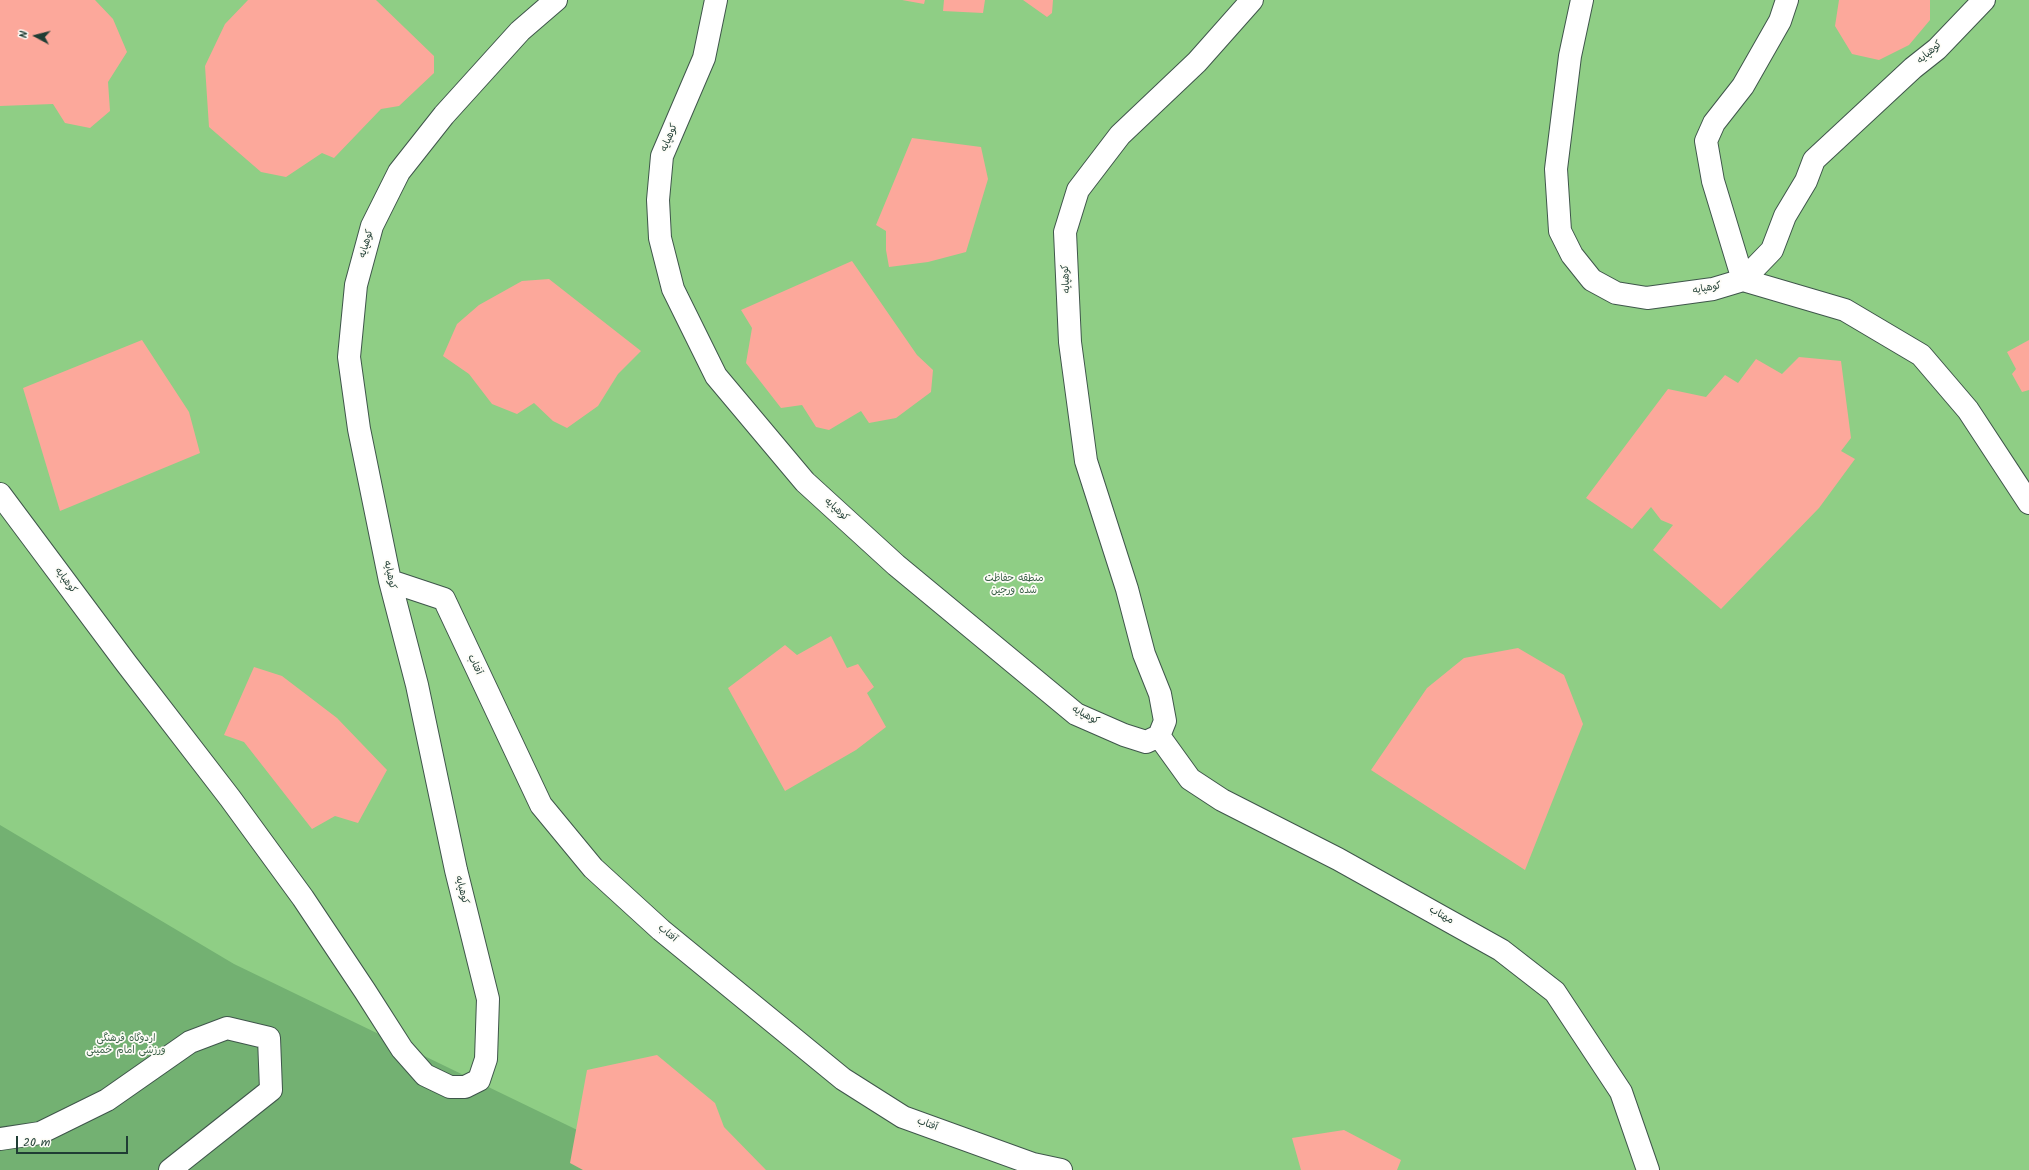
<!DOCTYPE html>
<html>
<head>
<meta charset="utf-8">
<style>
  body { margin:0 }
  #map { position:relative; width:2029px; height:1170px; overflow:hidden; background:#f6e6d0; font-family:Kalam,sans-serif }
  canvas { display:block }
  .north { position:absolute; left:16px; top:16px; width:40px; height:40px; -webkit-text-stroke:3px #fdfcf7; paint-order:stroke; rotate:277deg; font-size:11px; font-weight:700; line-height:16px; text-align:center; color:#1f3d34 }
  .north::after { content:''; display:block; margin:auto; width:14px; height:18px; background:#1f3d34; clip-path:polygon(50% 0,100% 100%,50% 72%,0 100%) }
  .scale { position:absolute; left:16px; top:1136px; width:112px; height:18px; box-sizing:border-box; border:2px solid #1f3d34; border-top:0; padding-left:5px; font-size:12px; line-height:14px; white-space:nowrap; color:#1f3d34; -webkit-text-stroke:3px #fdfcf7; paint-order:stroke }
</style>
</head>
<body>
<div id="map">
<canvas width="2029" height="1170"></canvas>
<div class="north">N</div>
<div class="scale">20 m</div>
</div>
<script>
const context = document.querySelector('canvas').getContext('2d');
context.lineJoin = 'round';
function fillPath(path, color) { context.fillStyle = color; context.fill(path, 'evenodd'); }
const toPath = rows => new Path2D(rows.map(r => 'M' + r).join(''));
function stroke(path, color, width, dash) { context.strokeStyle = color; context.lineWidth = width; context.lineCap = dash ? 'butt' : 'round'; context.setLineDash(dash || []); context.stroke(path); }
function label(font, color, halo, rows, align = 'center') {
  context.font = font + ' Kalam,"Playpen Sans Arabic",sans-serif'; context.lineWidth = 3.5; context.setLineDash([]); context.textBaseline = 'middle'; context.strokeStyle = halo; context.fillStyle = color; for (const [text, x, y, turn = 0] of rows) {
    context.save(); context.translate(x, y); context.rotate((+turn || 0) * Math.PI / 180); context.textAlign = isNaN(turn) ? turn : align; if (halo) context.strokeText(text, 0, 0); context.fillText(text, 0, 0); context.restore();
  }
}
fillPath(toPath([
  [0,0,2029,0,2029,1170,0,1170]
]), '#8fce85');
fillPath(toPath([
  [0,825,234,964,660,1170,0,1170]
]), '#73b172');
fillPath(toPath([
  [0,0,95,0,113,19,127,52,108,82,110,111,90,128,65,123,53,104,0,106],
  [248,0,376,0,434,56,434,73,399,106,381,109,334,158,322,153,286,177,261,172,209,127,205,66,225,24],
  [902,0,925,0,924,4],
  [944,0,985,0,983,13,943,11],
  [1023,0,1053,0,1052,13,1047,17],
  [1839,0,1930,0,1930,20,1909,45,1879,60,1852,54,1835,26],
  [912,138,981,147,988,179,966,252,928,262,889,267,886,250,886,231,876,225],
  [852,261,917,355,933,370,931,392,896,418,869,423,861,411,829,430,816,427,802,405,781,408,746,363,752,328,741,310],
  [549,279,641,351,618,374,598,406,567,428,553,421,534,403,517,414,492,404,469,374,443,356,457,324,479,305,522,281],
  [142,340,189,412,200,453,60,511,23,388],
  [2029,340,2029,390,2022,392,2012,374,2016,369,2007,352],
  [1799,357,1841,361,1851,438,1841,451,1855,459,1819,508,1721,609,1653,550,1673,525,1661,520,1651,507,1632,529,1586,498,1668,389,1706,397,1725,375,1738,383,1756,359,1782,374],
  [831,636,847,668,858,664,874,687,867,693,886,727,856,750,785,791,728,688,785,645,797,655],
  [1518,648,1564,675,1583,724,1525,870,1371,770,1427,688,1464,658],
  [254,667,282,676,337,718,387,770,358,823,335,816,312,829,244,742,224,735],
  [657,1055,715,1103,724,1127,766,1170,583,1170,570,1163,587,1070],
  [1344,1130,1401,1160,1397,1170,1301,1170,1292,1138]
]), '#fca89b');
const street = toPath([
  [716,0,704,58,662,156,658,200,660,238,673,289,716,376,805,482,896,565,1076,714,1124,735,1146,742,1159,736,1165,721,1160,694,1144,654,1127,589,1086,461,1070,342,1065,232,1078,190,1120,135,1197,62,1252,0],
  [1582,0,1570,56,1556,169,1560,231,1572,255,1592,280,1616,293,1647,298,1713,289,1743,280,1772,250,1785,216,1806,181,1814,160,1913,68,1937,49,1984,0],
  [1787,0,1780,21,1743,86,1714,123,1706,141,1713,181,1743,280,1845,310,1921,355,1968,410,2029,503],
  [0,494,126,663,230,798,303,898,365,991,402,1049,425,1075,450,1087,465,1087,479,1080,486,1059,488,999,456,870,417,685,390,581,359,429,349,357,356,285,372,226,399,172,444,115,520,31,556,0],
  [390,581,444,599,541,805,593,868,661,930,843,1079,903,1117,1033,1164,1061,1170],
  [1159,736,1190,779,1222,800,1338,859,1501,950,1555,992,1621,1092,1648,1170],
  [0,1139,40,1133,107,1100,190,1042,227,1028,269,1038,271,1090,170,1170]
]);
stroke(street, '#3f564b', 24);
stroke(street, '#fff', 22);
label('10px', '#1f3d34', '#fdfcf7', [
  ["کوهپایه",1930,53,-41],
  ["کوهپایه",670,138,-67],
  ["کوهپایه",367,244,-74],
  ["کوهپایه",1067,279,-93],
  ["کوهپایه",1707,289,-11],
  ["کوهپایه",836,510,42],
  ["کوهپایه",389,575,78],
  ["کوهپایه",65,581,53],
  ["آفتاب",474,665,65],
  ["کوهپایه",1085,716,28],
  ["کوهپایه",461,890,76],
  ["مهتاب",1441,916,29],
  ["آفتاب",667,934,40],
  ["آفتاب",927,1125,20]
]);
label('10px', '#3b6148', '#fdfcf7', [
  ["منطقه حفاظت",1014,579],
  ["شده ورجین",1014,591],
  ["اردوگاه فرهنگی",126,1039],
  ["ورزشی امام خمینی",126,1051]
]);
</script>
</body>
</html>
